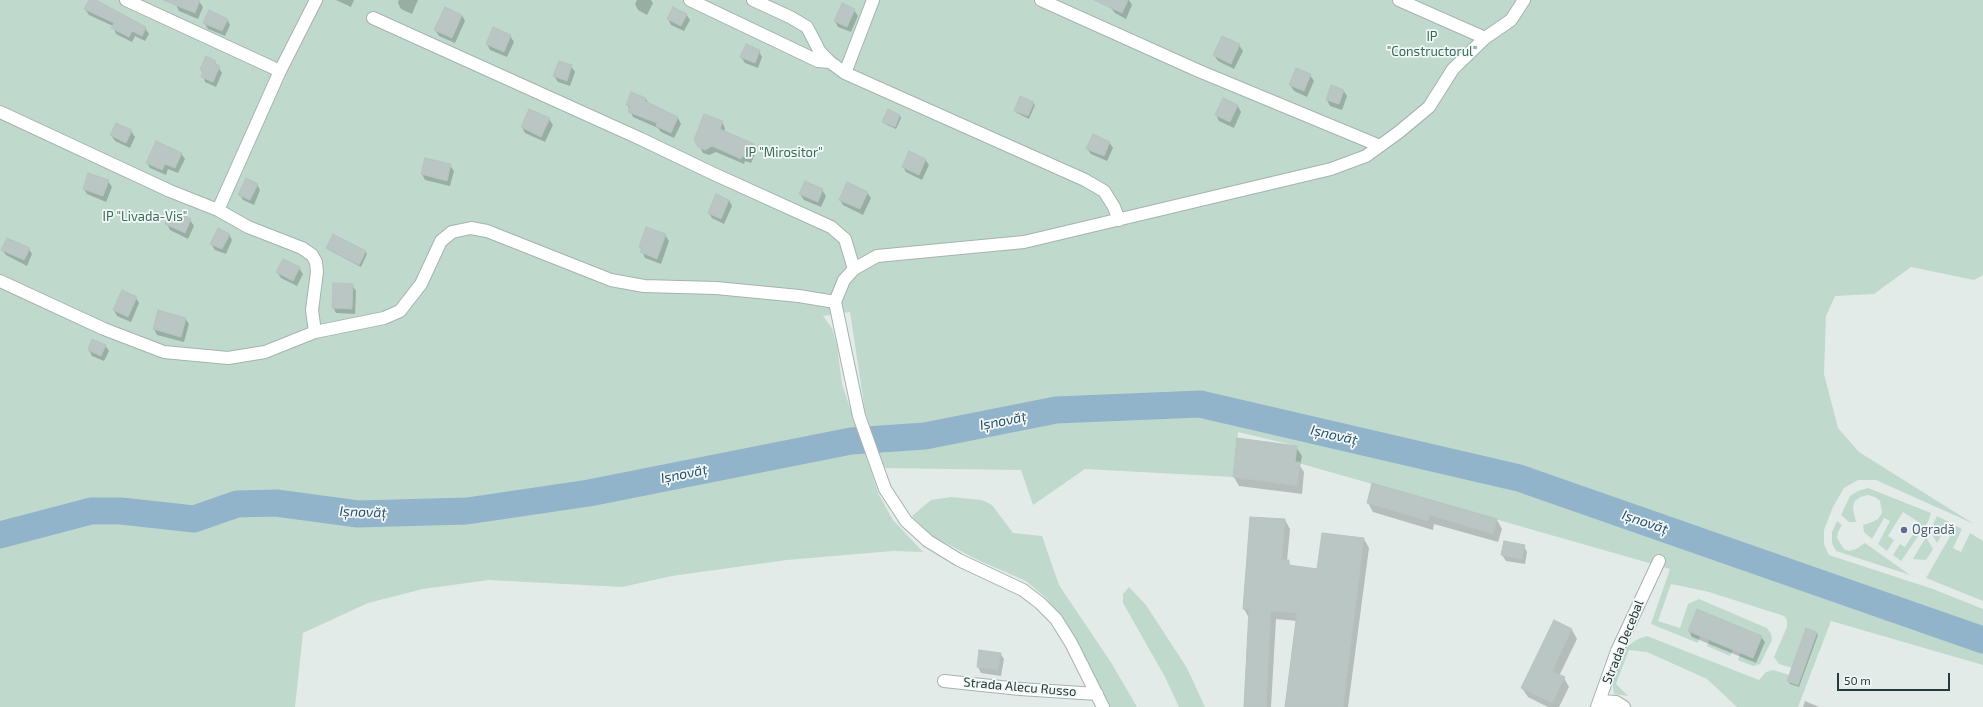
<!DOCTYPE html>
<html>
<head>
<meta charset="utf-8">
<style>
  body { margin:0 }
  #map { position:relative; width:1983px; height:707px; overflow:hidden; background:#e3ebe9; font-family:"Exo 2",sans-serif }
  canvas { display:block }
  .scale { position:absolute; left:1837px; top:673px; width:113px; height:18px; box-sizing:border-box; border:2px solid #253a3a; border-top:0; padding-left:5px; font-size:12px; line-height:14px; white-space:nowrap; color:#253a3a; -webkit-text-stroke:3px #f3f8f7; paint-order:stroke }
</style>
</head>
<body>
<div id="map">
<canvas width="1983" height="707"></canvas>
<div class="scale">50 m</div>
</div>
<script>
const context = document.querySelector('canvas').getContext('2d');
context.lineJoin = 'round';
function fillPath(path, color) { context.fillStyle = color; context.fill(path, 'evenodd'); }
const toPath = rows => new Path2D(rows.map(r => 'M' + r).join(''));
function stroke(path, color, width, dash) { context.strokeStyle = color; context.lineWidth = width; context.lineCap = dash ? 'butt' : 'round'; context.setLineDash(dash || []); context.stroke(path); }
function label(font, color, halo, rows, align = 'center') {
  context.font = font + ' "Exo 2",sans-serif'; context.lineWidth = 3.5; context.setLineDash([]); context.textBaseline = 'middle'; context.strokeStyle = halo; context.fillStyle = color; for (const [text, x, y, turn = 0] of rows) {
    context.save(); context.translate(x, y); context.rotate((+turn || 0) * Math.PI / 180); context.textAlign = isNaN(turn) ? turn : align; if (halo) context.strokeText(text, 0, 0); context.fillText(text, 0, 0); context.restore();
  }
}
fillPath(toPath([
  [0,0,1983,0,1983,275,1974,280,1911,267,1874,294,1835,296,1826,316,1824,374,1838,428,1859,452,1974,524,1876,480,1858,480,1844,488,1833,507,1824,530,1824,544,1829,555,1933,589,1983,609,1983,665,1831,621,1798,707,1737,707,1707,679,1647,652,1629,650,1616,684,1628,696,1614,694,1612,681,1621,654,1626,647,1638,639,1647,636,1759,680,1766,672,1773,670,1789,675,1787,681,1798,685,1817,632,1806,628,1792,668,1779,664,1774,657,1787,627,1787,620,1784,616,1709,592,1671,584,1658,621,1680,628,1688,604,1699,599,1767,628,1771,634,1772,640,1760,664,1753,666,1738,660,1740,653,1753,658,1762,636,1697,609,1688,631,1700,636,1698,643,1651,624,1670,569,1295,462,1297,446,1238,432,1233,477,1085,469,1033,505,1021,470,883,468,865,411,850,312,823,316,832,328,837,346,842,384,879,495,893,520,923,552,893,551,787,560,672,576,622,587,489,580,423,589,368,603,303,633,295,707,0,707],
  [1868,488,1931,513,1928,522,1901,561,1893,555,1900,544,1905,547,1920,523,1903,512,1888,536,1894,540,1887,551,1878,544,1890,521,1884,518,1872,539,1864,532,1863,525,1872,522,1878,519,1882,513,1880,501,1875,497,1868,495,1860,497,1854,502,1853,509,1856,522,1849,522,1841,515,1850,496,1858,491],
  [951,497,982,500,992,505,1013,533,1042,536,1059,585,1112,664,1137,707,1110,707,1062,617,1046,598,1026,581,980,561,930,535,912,516,931,500],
  [1937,516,1949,522,1937,543,1930,531],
  [1837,521,1842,525,1838,532,1837,538,1844,549,1849,551,1856,549,1865,543,1910,575,1836,551,1832,543,1832,532],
  [1956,526,1962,529,1953,548,1961,552,1970,533,1983,541,1983,601,1926,578],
  [1926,537,1933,549,1926,560,1913,559],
  [1129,587,1146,605,1187,668,1205,707,1179,707,1165,677,1123,603,1123,594],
  [1709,640,1733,650,1730,656,1707,646]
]), '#bfdacc');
fillPath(toPath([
  [90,0,93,0,145,28,149,34,145,41,135,36,132,42,116,34,113,26,89,15,85,9],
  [178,0,199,1,203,7,198,19,179,11,176,5],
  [336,0,354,0,351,7],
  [399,0,418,0,412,14,401,9,398,3],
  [637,0,651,0,653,3,647,15,638,10,635,4],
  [1115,0,1129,0,1132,5,1126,19,1115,13,1111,8],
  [854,10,858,16,851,32,838,27,835,21],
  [686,14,690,20,684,31,671,25,668,19],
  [462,15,465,21,455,43,439,36,435,30],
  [227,19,230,25,225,36,208,29,204,23],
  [510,36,514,42,507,57,490,50,487,44],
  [1239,45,1243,51,1234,69,1218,61,1214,55],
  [759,51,762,57,758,68,745,63,741,57],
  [215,62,222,73,216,87,205,82,201,69],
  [571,66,575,72,570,86,558,82,554,76],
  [1310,75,1314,81,1307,97,1294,91,1290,85],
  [1343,90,1347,96,1342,110,1330,106,1327,100],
  [646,99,649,104,678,118,681,124,674,138,661,132,658,128,633,117,627,104],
  [1223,99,1238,106,1241,112,1234,128,1219,121,1216,115],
  [1033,103,1035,105,1029,119,1017,113,1015,111],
  [900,115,901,118,896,129,885,124,884,122],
  [549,119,553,125,545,142,525,133,522,127],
  [722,122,725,128,724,132,753,144,757,150,751,163,745,161,744,164,716,152,709,155,703,153,696,140],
  [131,131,135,137,130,148,115,141,111,135],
  [1109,142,1113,148,1107,161,1091,154,1087,149],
  [181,153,185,159,178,173,168,169,166,175,150,168,147,163],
  [925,159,929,165,922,180,906,172,903,167],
  [450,165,454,171,450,186,425,180,422,174],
  [108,181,112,187,106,202,87,194,84,189],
  [257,184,260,190,254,205,243,200,240,195],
  [822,190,826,196,821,207,804,200,800,194],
  [867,192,871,198,863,215,843,205,840,200],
  [729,200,732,206,724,224,712,218,709,213],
  [190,220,194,226,188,239,170,230,167,224],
  [229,234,232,240,226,254,215,250,211,244],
  [665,235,669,241,661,264,645,258,640,247],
  [327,248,366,252,367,254,361,267,329,250],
  [29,249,32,254,27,266,6,255,2,250],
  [284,260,299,268,303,274,297,286,281,278,277,272],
  [352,285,356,291,355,314,336,313,333,307],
  [136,298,139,303,131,322,117,316,114,310],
  [185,318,189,324,184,342,157,335,154,329],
  [105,345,109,351,104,361,92,356,89,350],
  [1296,447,1302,456,1300,466,1304,472,1302,494,1239,486,1234,477],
  [1373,485,1497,520,1502,529,1498,542,1434,524,1433,530,1373,512,1368,503],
  [1285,520,1290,529,1287,561,1292,567,1318,570,1364,539,1369,548,1348,707,1286,707,1297,621,1276,619,1271,707,1245,707,1249,618,1244,609],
  [1524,546,1527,552,1525,564,1506,561,1502,555],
  [1555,622,1572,630,1577,639,1559,676,1564,678,1569,687,1559,707,1548,707,1528,697,1522,688],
  [1689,631,1761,637,1765,642,1756,663,1692,637],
  [1817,633,1818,635,1799,687,1790,684,1788,681],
  [980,651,1000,653,1004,659,1001,676,981,673,978,667],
  [1805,701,1819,707,1803,707]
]), '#0003');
stroke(toPath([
  [0,535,91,511,121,511,194,519,237,504,276,503,358,514,467,511,589,493,851,441,925,436,1056,410,1200,404,1519,478,1983,640]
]), '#92b4ca', 27);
const building = toPath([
  [89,0,96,0,146,27,142,36,132,31,129,37,111,28,114,23,84,9,89,0],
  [163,0,200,0,195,13,163,0],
  [1094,0,1128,0,1122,13,1094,0],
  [842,3,855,9,847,27,834,21,842,3],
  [445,7,462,15,452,38,434,30,445,7],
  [673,7,687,14,681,26,667,19,673,7],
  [209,10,228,19,222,31,203,23,209,10],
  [493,27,511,35,504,52,486,44,493,27],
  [1222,36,1240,44,1231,64,1213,55,1222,36],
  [746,44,760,50,755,63,740,57,746,44],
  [206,56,216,61,215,64,220,66,213,82,201,77,203,71,200,69,206,56],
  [559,61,572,65,567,81,553,76,559,61],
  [1296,68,1311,74,1304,91,1289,85,1296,68],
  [1331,85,1344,90,1339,104,1326,100,1331,85],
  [631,92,646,98,645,101,678,117,671,133,656,126,657,123,628,112,630,106,626,105,631,92],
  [1020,96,1034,102,1028,116,1014,111,1020,96],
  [1223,98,1238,105,1230,122,1215,115,1223,98],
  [529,109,550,118,541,137,521,127,529,109],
  [888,109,900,115,895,127,882,122,888,109],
  [704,114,723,121,720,129,754,144,748,158,742,156,741,159,712,146,705,150,698,147,694,140,704,114],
  [116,123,132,130,126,143,110,135,116,123],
  [1093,134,1110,142,1104,156,1086,149,1093,134],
  [156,141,182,153,175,168,165,164,162,170,146,163,156,141],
  [909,151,926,159,919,175,902,167,909,151],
  [425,158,451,164,447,181,421,174,425,158],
  [88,173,109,180,103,196,83,189,88,173],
  [246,178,258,184,250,200,238,195,246,178],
  [805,181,823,189,818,202,799,194,805,181],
  [847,182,868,192,860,209,839,200,847,182],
  [716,194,729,200,721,219,708,213,716,194],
  [172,210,191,219,185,233,165,224,172,210],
  [646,227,666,234,657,259,640,252,642,248,639,247,646,227],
  [218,228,230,234,222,249,210,244,218,228],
  [333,234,366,251,359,265,326,248,333,234],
  [7,238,30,248,24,260,1,250,7,238],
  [283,259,300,267,293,281,276,272,283,259],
  [333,283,353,284,352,309,332,308,333,283],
  [122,290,137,297,128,317,113,310,122,290],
  [158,310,186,318,181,337,153,329,158,310],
  [92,339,106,345,101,356,88,350,92,339],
  [1237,438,1297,446,1295,462,1300,462,1297,486,1233,477,1237,438],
  [1372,483,1497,519,1493,534,1430,515,1428,521,1367,503,1372,483],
  [1250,517,1285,519,1282,560,1289,560,1289,565,1317,569,1322,533,1364,538,1343,707,1285,707,1297,613,1271,611,1266,707,1244,707,1249,609,1243,609,1250,517],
  [1504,541,1525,545,1522,559,1501,555,1504,541],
  [1697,609,1762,636,1753,658,1688,631,1697,609],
  [1554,620,1572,629,1552,671,1565,677,1552,703,1521,688,1554,620],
  [1806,628,1817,632,1798,685,1787,681,1806,628],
  [979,650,1001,653,998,670,977,667,979,650]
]);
fillPath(building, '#b9c6c3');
stroke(building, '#b6c4c2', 1);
const minor = toPath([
  [126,0,280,71],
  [690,0,818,61,830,62],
  [753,0,790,17,807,27,820,52,830,62,845,73,1085,180,1104,191,1114,207,1119,220],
  [1041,0,1199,71,1380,146],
  [1399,0,1485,38],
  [373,18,641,139,714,174,831,227,845,239,854,269],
  [845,73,873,0],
  [0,112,170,191,218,210,248,227,302,248,312,255,316,262,317,272,312,310,315,332],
  [218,210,280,71,316,0],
  [0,281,104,329,164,352,228,358,265,352,315,332,384,318,400,311,421,284,441,241,452,232,471,228,487,231,611,280,644,286,716,288,799,296,835,302],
  [944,681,1020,689,1097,694],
  [1600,701,1616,702,1624,707],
  [1103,707,1071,643,1056,619,1040,603,1023,590,959,560,928,541,906,521,885,489,859,416,835,302,844,280,854,269,877,256,1024,242,1331,169,1366,156,1399,132,1429,107,1453,69,1485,38,1511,20,1524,0],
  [1597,707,1617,651,1659,561]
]);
stroke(minor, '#a6b2b1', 14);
stroke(minor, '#fff', 12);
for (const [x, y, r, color] of [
  [1904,530,4,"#5c6f8a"]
]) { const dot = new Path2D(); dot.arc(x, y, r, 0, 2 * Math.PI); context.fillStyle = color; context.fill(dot); stroke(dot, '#f3f8f7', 1.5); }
label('13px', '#346d57', '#f3f8f7', [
  ["IP",1432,37],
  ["\"Constructorul\"",1432,52],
  ["IP \"Mirositor\"",784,153],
  ["IP \"Livada-Vis\"",145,217]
]);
label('13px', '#4e5e75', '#f3f8f7', [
  ["Ogradă",1912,530]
], 'left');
label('13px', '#253a3a', '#f3f8f7', [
  ["Strada Decebal",1623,642,-68],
  ["Strada Alecu Russo",1020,687,5]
]);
label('italic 14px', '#26526f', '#f3f8f7', [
  ["Ișnovăț",1003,421,-11],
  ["Ișnovăț",1334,435,13],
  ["Ișnovăț",684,474,-11],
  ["Ișnovăț",363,512,2],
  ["Ișnovăț",1645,522,19]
]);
</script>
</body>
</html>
